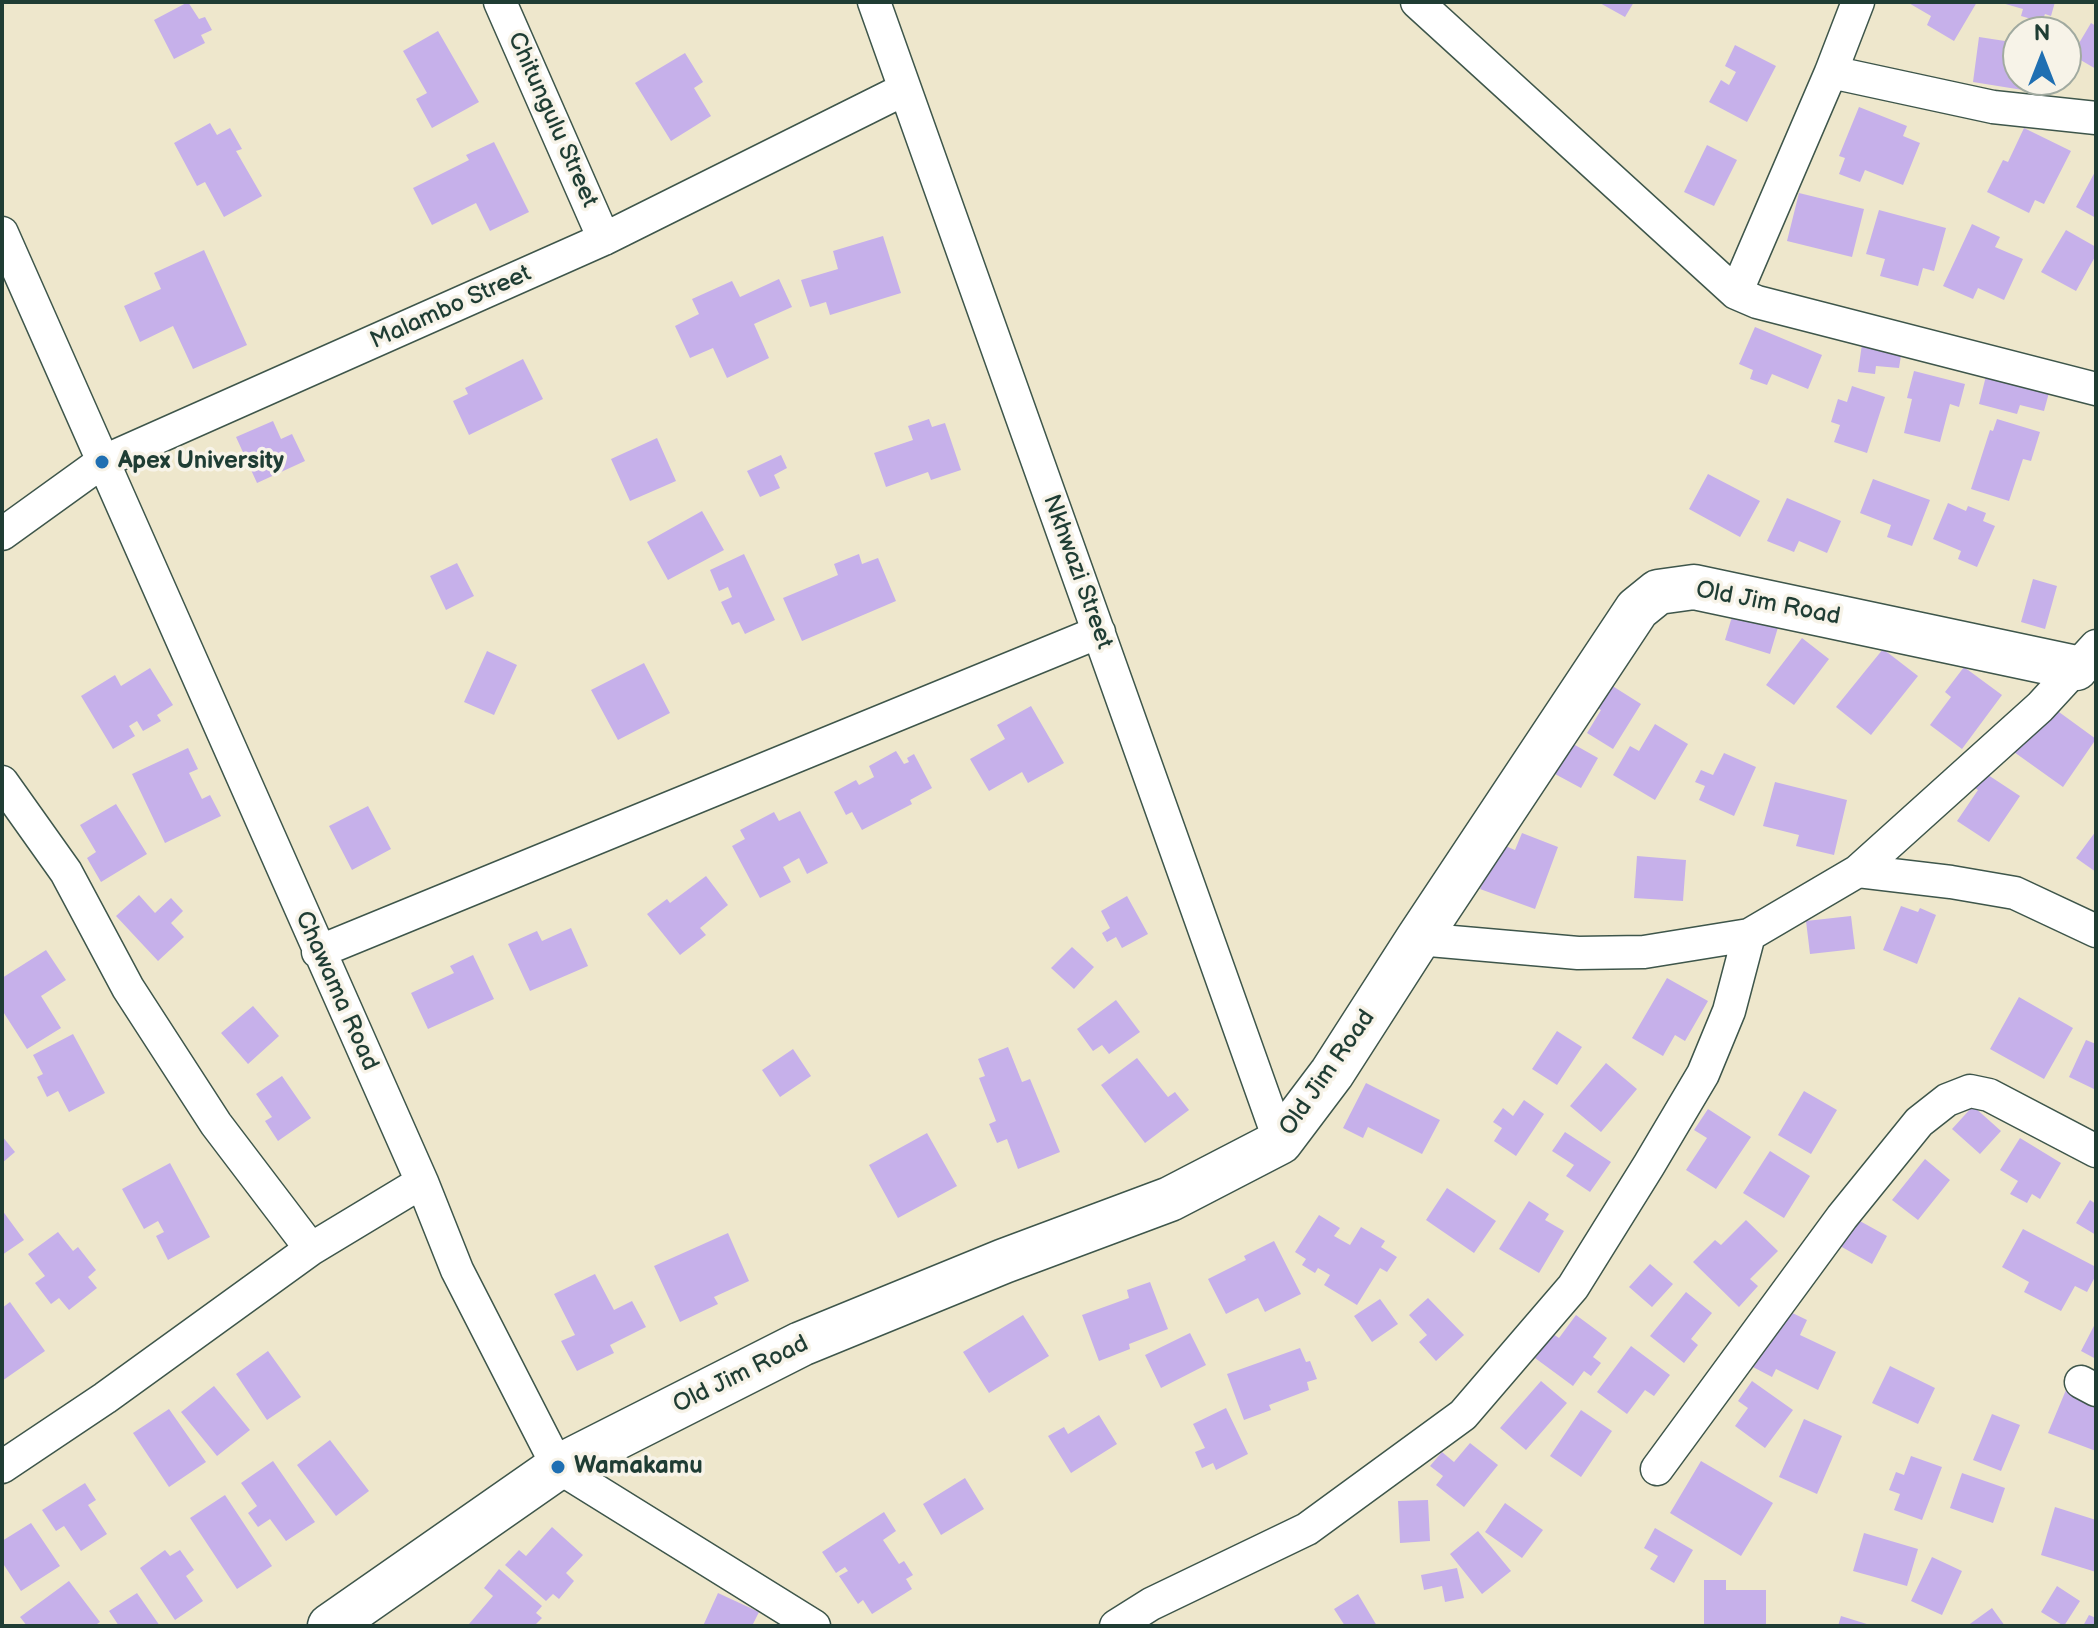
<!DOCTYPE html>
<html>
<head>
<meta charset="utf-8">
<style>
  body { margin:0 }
  #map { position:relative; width:2098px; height:1628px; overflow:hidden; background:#eee7cc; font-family:"Balsamiq Sans",sans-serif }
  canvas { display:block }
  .frame { position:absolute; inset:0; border:4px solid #1f3d34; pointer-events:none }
  .north { position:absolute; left:2002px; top:16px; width:80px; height:80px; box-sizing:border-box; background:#f7f3e8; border:2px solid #a1aaa0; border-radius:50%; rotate:0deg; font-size:22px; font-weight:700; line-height:32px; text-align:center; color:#1f3d34 }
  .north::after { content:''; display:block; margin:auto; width:28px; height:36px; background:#1f6fb2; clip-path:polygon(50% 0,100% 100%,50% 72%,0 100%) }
</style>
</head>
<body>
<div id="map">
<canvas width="2098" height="1628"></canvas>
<div class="frame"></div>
<div class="north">N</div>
</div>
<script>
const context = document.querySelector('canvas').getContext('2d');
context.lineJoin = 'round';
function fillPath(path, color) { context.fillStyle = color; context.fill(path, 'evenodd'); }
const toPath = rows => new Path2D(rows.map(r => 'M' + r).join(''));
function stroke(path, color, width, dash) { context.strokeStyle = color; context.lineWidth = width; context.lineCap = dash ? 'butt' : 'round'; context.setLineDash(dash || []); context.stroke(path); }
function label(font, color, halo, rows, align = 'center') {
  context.font = font + ' "Balsamiq Sans",sans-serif'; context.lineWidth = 7; context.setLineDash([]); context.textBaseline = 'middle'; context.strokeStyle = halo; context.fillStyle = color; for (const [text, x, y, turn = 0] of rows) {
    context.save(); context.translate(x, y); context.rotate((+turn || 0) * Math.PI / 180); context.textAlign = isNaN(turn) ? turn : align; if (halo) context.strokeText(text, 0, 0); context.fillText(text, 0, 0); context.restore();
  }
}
fillPath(toPath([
  [188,2,199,19,205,17,212,30,201,35,205,43,174,59,154,20],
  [1598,2,1634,2,1625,17],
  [1907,2,1977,2,1954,41,1927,25,1931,16],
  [2055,2,2051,16,2045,14,2042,22,2021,16,2023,9,2002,3],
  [2091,23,2096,26,2096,69,2072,55],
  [438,31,479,102,432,128,416,99,427,93,403,51],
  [1979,37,2018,43,2018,80,2030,80,2029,91,1973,82],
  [1735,45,1776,66,1747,122,1709,102,1721,80,1729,85,1736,72,1725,66],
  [685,53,703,82,694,88,711,116,671,141,635,83],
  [1859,107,1907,126,1903,136,1920,143,1903,185,1865,170,1860,182,1839,174,1845,158,1839,156],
  [210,123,217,135,230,128,242,149,236,151,262,196,224,217,205,182,197,186,174,143],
  [2024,128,2071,151,2044,204,2035,200,2029,213,1987,192,2003,160,2008,162],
  [494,142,529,212,490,231,476,203,432,225,413,188,469,160,466,155],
  [1707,145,1737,160,1714,206,1684,192],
  [2096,170,2096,218,2076,207],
  [1799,193,1864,209,1852,257,1787,241],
  [1879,210,1946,228,1934,271,1923,268,1918,286,1880,276,1885,259,1866,254],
  [1972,224,2000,237,1995,247,2023,259,2004,300,1978,288,1973,299,1943,286],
  [2066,230,2096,247,2096,255,2076,291,2041,272],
  [883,236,901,293,830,315,826,302,810,307,801,280,838,269,833,251],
  [204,250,247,345,193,369,173,326,140,342,124,306,161,289,154,273],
  [779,279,792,307,754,324,769,358,727,378,713,348,690,358,675,326,699,314,692,299,732,281,740,297],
  [1755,327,1822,355,1808,389,1772,374,1767,385,1750,379,1753,370,1739,364],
  [1863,337,1903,343,1899,368,1876,366,1875,374,1858,372],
  [523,359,543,399,469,435,453,401,468,394,465,388],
  [1988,368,2050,389,2044,411,2020,405,2017,414,1979,404],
  [1914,371,1965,384,1959,407,1950,404,1940,442,1904,433,1912,399,1907,398],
  [1852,386,1885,397,1867,453,1834,442,1840,425,1831,422,1838,399,1847,402],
  [929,419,932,427,945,423,961,470,931,480,928,472,886,487,874,453,913,440,908,426],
  [1997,419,2040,432,2031,461,2023,459,2009,501,1971,489,1990,430,1993,431],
  [273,421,281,439,292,434,305,461,257,483,236,437],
  [657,438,676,481,630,501,611,459],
  [781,455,787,468,774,475,780,488,760,497,747,471],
  [1708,474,1760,501,1740,537,1689,509],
  [1873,479,1930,500,1912,546,1887,537,1891,525,1860,513],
  [1787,498,1841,521,1827,553,1799,541,1794,552,1767,541],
  [1948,503,1966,511,1968,506,1986,513,1983,521,1995,526,1977,567,1958,559,1961,551,1933,539],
  [702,511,724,550,668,580,647,542],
  [744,554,775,620,745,634,739,622,732,625,721,602,732,597,728,587,719,591,710,570],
  [859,554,862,564,878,558,896,601,802,641,783,598,838,575,834,564],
  [457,563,474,596,446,610,430,576],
  [2033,579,2057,586,2045,629,2021,622],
  [1737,600,1782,614,1770,654,1725,640],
  [1802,638,1829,659,1794,705,1766,685],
  [1883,649,1918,676,1871,735,1836,707],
  [487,651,517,665,494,715,464,702],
  [644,663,670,713,618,740,591,690],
  [1964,667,2002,695,1962,749,1930,725,1951,697,1945,692],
  [150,668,173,705,157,715,161,721,143,731,137,721,129,726,135,736,113,749,81,696,115,675,121,686],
  [1603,680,1641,704,1613,749,1587,733,1601,710,1589,703],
  [2048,704,2096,739,2063,787,2014,752],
  [1031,706,1064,763,1028,783,1022,772,989,791,970,759,1005,739,997,725],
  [1655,724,1688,744,1655,800,1613,775,1630,746,1639,751],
  [1559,736,1598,758,1581,788,1542,767],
  [188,748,198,769,189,773,202,799,210,795,221,816,165,843,132,774],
  [896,751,904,764,909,762,907,758,914,754,932,788,910,800,912,804,862,830,852,812,846,815,834,792,856,780,859,785,874,777,869,766],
  [1724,753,1756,767,1734,816,1699,800,1705,786,1695,782,1701,770,1713,775],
  [1982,771,2020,796,1989,842,1957,821,1978,790,1972,786],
  [1775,782,1847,800,1834,855,1796,846,1799,835,1763,826],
  [116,804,147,854,101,882,87,858,96,852,80,825],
  [368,806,391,849,352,870,329,826],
  [800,811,828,863,807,874,799,858,783,867,791,882,760,898,732,846,745,839,740,830,774,812,779,821],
  [2096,831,2096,872,2076,858],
  [1522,833,1558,847,1535,909,1480,889,1498,843,1515,850],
  [1637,856,1686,860,1683,901,1634,898],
  [706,876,728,905,700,928,706,935,680,955,647,914,667,899,670,903],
  [139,895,155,913,171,898,183,911,171,923,184,937,158,961,116,916],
  [1127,896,1148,934,1122,948,1116,937,1107,942,1102,933,1110,928,1101,911],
  [1901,906,1918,912,1920,908,1936,915,1917,964,1883,950],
  [1851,916,1855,949,1810,954,1806,921],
  [571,928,588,966,530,991,508,944,537,931,542,941],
  [1072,947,1094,967,1074,989,1051,968],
  [46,950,66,980,41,996,61,1028,27,1049,2,1010,2,978],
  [473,955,494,999,428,1029,411,993,454,973,450,966],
  [1667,978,1708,1001,1685,1041,1675,1035,1663,1056,1632,1038],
  [2019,997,2073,1028,2044,1079,1990,1049],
  [1116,1000,1140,1032,1109,1054,1102,1045,1093,1051,1077,1029],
  [253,1006,279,1036,248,1064,221,1033],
  [1557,1031,1582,1047,1557,1085,1532,1069],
  [73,1034,105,1093,69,1112,58,1091,47,1097,37,1077,43,1074,33,1055],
  [2086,1040,2096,1044,2096,1090,2069,1077],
  [1008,1047,1022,1082,1030,1079,1060,1152,1018,1169,1007,1139,997,1143,989,1124,996,1121,979,1078,985,1076,978,1059],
  [793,1049,811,1076,780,1097,762,1070],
  [1137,1058,1168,1097,1175,1092,1189,1110,1145,1143,1101,1085],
  [1606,1063,1637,1089,1601,1132,1570,1106],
  [282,1076,311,1118,278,1141,265,1121,272,1117,256,1094],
  [1366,1083,1440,1120,1422,1154,1368,1127,1363,1138,1343,1128],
  [1804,1091,1837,1110,1811,1154,1778,1135],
  [1524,1100,1544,1114,1516,1156,1494,1141,1502,1128,1493,1122,1503,1108,1513,1116],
  [1973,1106,2001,1131,1980,1154,1952,1129],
  [1708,1109,1751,1137,1716,1189,1686,1170,1707,1138,1694,1130],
  [1565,1132,1611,1162,1590,1192,1566,1176,1574,1165,1552,1151],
  [927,1133,957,1186,898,1218,869,1165],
  [2,1136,15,1152,2,1163],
  [2020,1138,2061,1163,2040,1199,2032,1194,2027,1203,2010,1194,2018,1181,2000,1170],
  [1770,1151,1810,1176,1784,1218,1743,1193],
  [1925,1159,1950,1180,1918,1220,1892,1200],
  [170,1163,210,1237,168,1260,156,1236,164,1232,158,1221,144,1229,122,1189],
  [1447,1188,1496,1221,1474,1253,1426,1220],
  [2090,1200,2096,1204,2096,1235,2076,1223],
  [1529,1201,1549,1214,1545,1220,1564,1231,1539,1273,1499,1249],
  [2,1210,24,1240,2,1255],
  [1319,1215,1340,1228,1334,1236,1350,1245,1361,1227,1385,1241,1381,1247,1397,1257,1387,1272,1380,1268,1357,1305,1324,1285,1330,1275,1318,1268,1315,1273,1302,1265,1306,1259,1295,1252],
  [1849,1215,1887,1236,1872,1264,1833,1242],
  [1746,1220,1778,1251,1750,1279,1758,1286,1739,1307,1693,1262,1715,1240,1721,1245],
  [2023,1229,2096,1267,2096,1275,2087,1292,2075,1286,2061,1311,2024,1292,2029,1282,2002,1267],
  [58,1232,73,1251,78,1247,96,1270,88,1277,97,1288,69,1310,59,1298,51,1304,35,1283,45,1276,28,1254],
  [728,1233,749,1281,714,1297,718,1304,680,1322,654,1266],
  [1274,1241,1301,1294,1265,1312,1258,1298,1226,1314,1208,1279,1246,1260,1244,1256],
  [1650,1264,1673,1284,1652,1307,1629,1287],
  [595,1274,614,1310,632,1301,646,1327,610,1345,614,1353,577,1371,561,1341,575,1335,554,1294],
  [1150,1282,1168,1329,1129,1344,1130,1349,1099,1361,1082,1315,1129,1298,1127,1290],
  [1686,1292,1712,1313,1691,1339,1698,1345,1684,1363,1650,1336],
  [1428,1298,1464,1335,1436,1361,1419,1342,1427,1335,1409,1315],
  [1380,1299,1398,1324,1372,1342,1354,1316],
  [10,1302,45,1351,2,1381,2,1308],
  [1780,1307,1807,1320,1800,1335,1836,1352,1818,1390,1776,1369,1772,1377,1751,1366],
  [1023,1315,1049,1356,989,1393,963,1352],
  [1576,1315,1607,1338,1593,1357,1601,1363,1591,1376,1584,1371,1573,1386,1535,1358,1553,1334,1559,1338],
  [2096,1322,2096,1359,2081,1351],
  [1190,1333,1206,1365,1161,1388,1145,1355],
  [1631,1346,1670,1375,1654,1396,1645,1390,1627,1414,1597,1392],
  [1300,1348,1306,1362,1310,1361,1317,1379,1307,1382,1309,1390,1269,1405,1271,1410,1244,1420,1227,1374],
  [268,1351,301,1397,267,1420,236,1374],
  [1890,1366,1935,1388,1918,1424,1872,1403],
  [1541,1381,1567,1403,1526,1450,1500,1428],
  [1752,1381,1793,1410,1765,1448,1735,1426,1748,1408,1738,1401],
  [214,1386,250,1430,217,1456,181,1412],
  [2066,1390,2096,1401,2096,1451,2048,1433],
  [1226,1408,1248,1454,1216,1470,1213,1463,1202,1468,1195,1452,1205,1448,1193,1424],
  [169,1409,206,1462,169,1487,133,1433],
  [1581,1410,1612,1431,1581,1477,1550,1456],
  [1992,1414,2020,1425,2001,1471,1973,1460],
  [1099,1415,1117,1444,1071,1473,1048,1436,1064,1427,1068,1434],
  [1804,1419,1842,1436,1817,1494,1779,1477],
  [330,1440,369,1491,336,1516,297,1465],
  [1470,1443,1498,1465,1464,1507,1436,1485,1443,1476,1430,1466,1442,1452,1454,1462],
  [1911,1456,1942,1467,1922,1520,1894,1510,1900,1494,1889,1490,1896,1472,1904,1475],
  [273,1461,315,1522,286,1541,270,1519,258,1527,248,1513,257,1506,241,1483],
  [1701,1461,1773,1503,1741,1556,1670,1513],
  [1962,1473,2005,1488,1993,1523,1950,1508],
  [965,1478,984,1509,941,1535,923,1504],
  [85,1483,96,1500,88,1505,107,1534,81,1551,64,1526,56,1531,42,1510],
  [225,1495,272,1566,237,1589,190,1518],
  [1428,1500,1430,1541,1400,1543,1398,1501],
  [1505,1503,1543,1530,1522,1558,1485,1532],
  [2055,1507,2096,1520,2096,1572,2041,1555],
  [884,1512,896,1531,883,1540,899,1564,904,1561,913,1575,906,1579,912,1589,872,1614,863,1600,858,1604,839,1576,848,1571,845,1567,836,1573,822,1552],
  [31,1523,60,1566,21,1591,2,1562,2,1541],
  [552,1527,583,1555,566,1573,574,1581,559,1599,553,1594,546,1601,505,1565,519,1550,526,1556],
  [1655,1528,1693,1550,1674,1583,1650,1569,1658,1556,1644,1548],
  [1478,1531,1511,1571,1482,1594,1450,1554],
  [1864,1533,1918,1549,1907,1586,1853,1571],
  [165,1550,170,1556,180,1550,194,1570,186,1576,203,1601,175,1620,140,1568],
  [1932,1557,1962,1571,1942,1615,1911,1601],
  [1457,1568,1464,1598,1445,1602,1442,1586,1424,1590,1421,1575],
  [499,1569,542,1606,536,1613,542,1618,534,1626,469,1624,493,1596,484,1588],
  [1704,1580,1726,1580,1726,1590,1766,1590,1766,1626,1704,1626],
  [69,1581,100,1622,94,1626,27,1626,20,1617],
  [2057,1586,2080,1601,2064,1626,2041,1612],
  [137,1593,160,1626,119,1626,109,1611],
  [718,1593,759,1612,752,1626,703,1626],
  [1358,1594,1377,1626,1345,1626,1334,1609],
  [1992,1608,2005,1626,1967,1626],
  [2089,1615,2096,1618,2096,1626,2083,1626],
  [1841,1616,1870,1625,1870,1626,1838,1626]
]), '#c6b0ea');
const street = toPath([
  [500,2,604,239],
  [874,2,1280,1142],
  [1417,2,1736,293,1757,302,2096,389],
  [1831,72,1993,107,2096,118],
  [2,233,422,1182,457,1270,558,1467,814,1626],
  [1736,293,1831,72,1858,2],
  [2,534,102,462,604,239,905,89],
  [2,782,66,872,128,988,216,1124,311,1249],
  [1858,871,1951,882,2015,893,2096,931],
  [1418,939,1578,953,1644,952,1749,935,1858,871,2040,707,2096,646],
  [318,952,1099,632],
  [2081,1382,2096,1390],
  [2,1467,105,1398,311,1249,422,1182],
  [1657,1469,1842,1217,1919,1122,1947,1100,1970,1091,1989,1095,2096,1151],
  [1116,1626,1151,1604,1307,1529,1463,1415,1573,1287,1649,1165,1703,1074,1729,1011,1749,935]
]);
const secondary = toPath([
  [330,1626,558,1467,801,1344,1004,1261,1170,1199,1280,1142,1332,1073,1418,939,1637,609,1658,592,1694,587,2076,668]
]);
stroke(street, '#3e564b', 35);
stroke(secondary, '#3e564b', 47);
stroke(street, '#fff', 32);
stroke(secondary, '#fff', 44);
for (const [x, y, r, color] of [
  [102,462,8,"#1f6fb2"],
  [558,1467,8,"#1f6fb2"]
]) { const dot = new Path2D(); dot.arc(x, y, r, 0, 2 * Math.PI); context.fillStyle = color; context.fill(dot); stroke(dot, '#f7f3e8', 3); }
label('24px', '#1f3d34', '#f7f3e8', [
  ["Chitungulu Street",552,120,66],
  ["Malambo Street",451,308,-24],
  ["Nkhwazi Street",1077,572,70],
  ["Old Jim Road",1768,604,11],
  ["Chawama Road",336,991,66],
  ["Old Jim Road",1328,1073,-55],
  ["Old Jim Road",741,1375,-26]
]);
label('bold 24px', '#1f3d34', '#f7f3e8', [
  ["Apex University",118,462],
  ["Wamakamu",574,1467]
], 'left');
</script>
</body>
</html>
